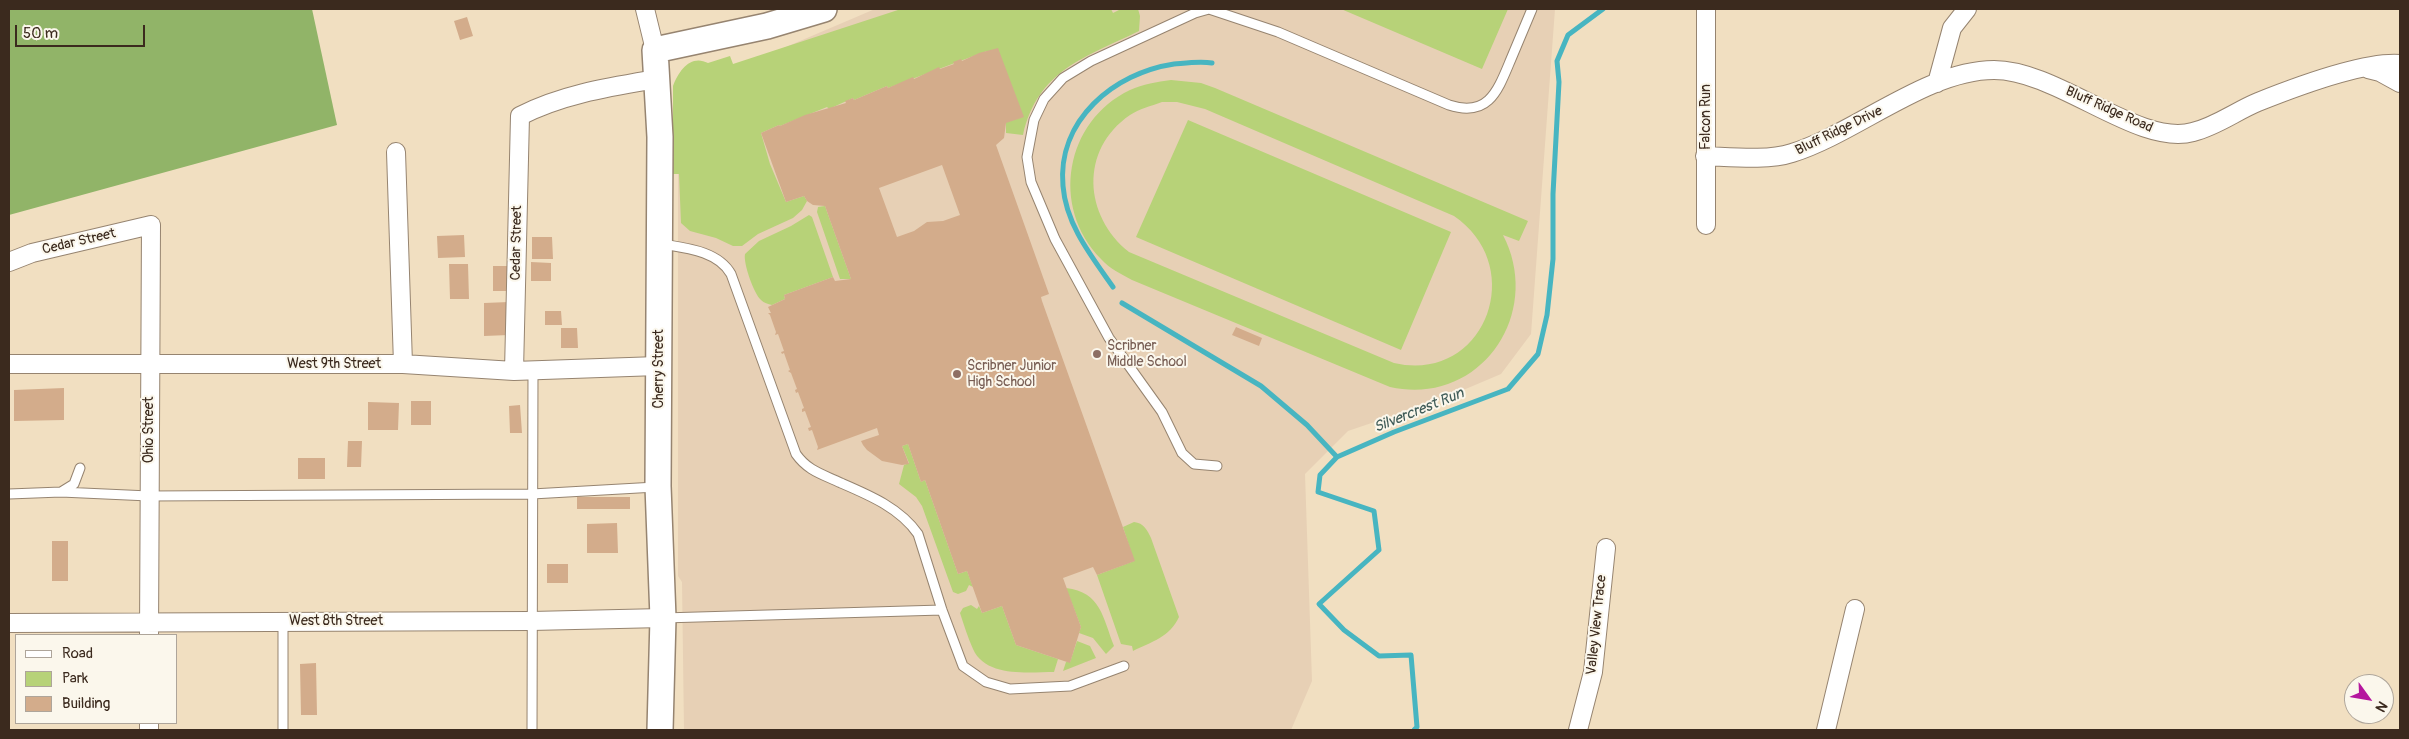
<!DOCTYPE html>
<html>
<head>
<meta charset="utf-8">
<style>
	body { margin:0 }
	#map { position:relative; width:2409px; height:739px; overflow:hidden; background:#f1dfc1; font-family:Pangolin,sans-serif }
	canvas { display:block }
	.frame { position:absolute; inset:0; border:10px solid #3b2a1e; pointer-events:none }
	.legend { position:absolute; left:15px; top:634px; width:162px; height:90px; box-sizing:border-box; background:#fbf7ec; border:1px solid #aea59a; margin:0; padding:6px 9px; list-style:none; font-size:15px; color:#3b2a1e }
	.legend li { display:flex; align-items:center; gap:10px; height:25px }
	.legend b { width:25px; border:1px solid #aea59a }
	.north { position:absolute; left:2344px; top:674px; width:50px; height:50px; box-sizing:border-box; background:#fbf7ec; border:1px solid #aea59a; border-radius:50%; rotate:122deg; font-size:14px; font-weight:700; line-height:20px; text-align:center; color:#3b2a1e }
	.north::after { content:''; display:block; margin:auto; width:18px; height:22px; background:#b5179e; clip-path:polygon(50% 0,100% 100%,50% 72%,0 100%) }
	.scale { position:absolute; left:15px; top:25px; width:130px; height:22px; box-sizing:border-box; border:2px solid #3b2a1e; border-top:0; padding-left:6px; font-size:15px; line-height:18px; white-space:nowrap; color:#3b2a1e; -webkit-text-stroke:4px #fbf7ec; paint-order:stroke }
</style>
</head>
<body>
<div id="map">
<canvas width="2409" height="739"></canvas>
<div class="frame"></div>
<ul class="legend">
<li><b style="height:6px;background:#fff"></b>Road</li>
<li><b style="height:14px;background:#b7d278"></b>Park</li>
<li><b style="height:14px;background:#d3ac8b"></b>Building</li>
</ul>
<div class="north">N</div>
<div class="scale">50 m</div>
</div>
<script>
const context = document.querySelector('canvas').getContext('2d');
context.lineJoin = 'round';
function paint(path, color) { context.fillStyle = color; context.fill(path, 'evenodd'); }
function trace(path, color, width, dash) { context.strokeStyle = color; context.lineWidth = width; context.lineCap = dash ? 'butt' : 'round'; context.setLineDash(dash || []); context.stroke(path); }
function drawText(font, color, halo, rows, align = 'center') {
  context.font = font + ' Pangolin,sans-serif'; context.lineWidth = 4; context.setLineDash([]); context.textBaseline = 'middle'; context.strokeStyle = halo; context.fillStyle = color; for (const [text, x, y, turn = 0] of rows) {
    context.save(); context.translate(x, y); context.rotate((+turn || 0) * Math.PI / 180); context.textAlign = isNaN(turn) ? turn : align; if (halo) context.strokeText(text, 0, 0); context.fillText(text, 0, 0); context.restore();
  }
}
paint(new Path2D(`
	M875 9H1555L1531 334 1501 374 1442 399 1348 431 1305 474 1312 681 1291 730H684L682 582 678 576V93Z`), '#e7d0b5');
paint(new Path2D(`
	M901 9H1111L1113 13 1121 9H1138L1140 16 1139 31C1084 58 1038 70 1023 135L1006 133V123L987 51 888 88 887 86 854 100 853 98 829 109 827 107 780 126 779 125 761 133 770 164 786 202 804 196 807 201 802 210 793 218 758 234 742 246H733L716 238 690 231 681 223 679 174H673V86C679 70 691 54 708 63L730 56 733 64Z
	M1341 9H1508L1482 69Z
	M1171 80 1201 83 1215 88 1528 221 1519 241 1503 235C1544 314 1480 407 1390 387L1132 280C1121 274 1110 269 1101 259 1050 207 1065 121 1130 90 1143 84 1157 82 1171 80ZM1162 102H1177L1205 109 1454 216C1529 267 1485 384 1394 363L1129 252C1084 216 1079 150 1130 115 1139 109 1151 106 1162 102Z
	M1188 120 1451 232 1401 350 1136 237Z
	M825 206 851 279H840L817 212 818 207Z
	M809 215 812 217 833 277 784 295 785 299 772 305C768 304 764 303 761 300 754 294 743 263 745 254L759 241 791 226Z
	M908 444 921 482 925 480 958 574 967 571 973 587 969 585 966 591 958 594 953 592 922 506 916 497 899 484 904 465 909 463 902 446Z
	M1134 522C1144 523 1147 530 1151 538L1179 617C1170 637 1151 642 1133 651L1132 646 1121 644 1097 575 1134 561 1123 527Z
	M1066 588C1101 592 1103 618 1114 646L1106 654 1093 638 1079 633 1081 627Z
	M971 605 977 609 979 606 982 613 1002 606 1016 645 1058 659 1054 672C1029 672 986 678 973 649 968 638 964 625 960 613L963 608Z
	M1077 641 1090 646 1096 658 1063 671 1066 662H1070Z`), '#b7d278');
paint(new Path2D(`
	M9 9H312L337 125 9 215Z`), '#91b468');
trace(new Path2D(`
	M1113 287C1092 257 1066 225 1063 186 1057 120 1114 73 1174 64 1186 63 1200 61 1212 63
	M1122 303 1261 386 1307 425 1337 457
	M1414 730 1417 727 1411 655 1379 656 1344 630 1319 604 1379 550 1374 511 1318 492 1320 475 1337 457 1394 432 1508 389 1538 354 1547 315 1553 259V194L1559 82 1557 61 1568 35 1603 9`), '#47b5c1', 5);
paint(new Path2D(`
	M467 17 473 36 460 40 454 21Z
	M998 48 1024 117 1006 123 1004 138 996 145 1049 294 1041 297 1042 301 1135 561 1097 575 1093 567 1063 578 1081 627 1070 663 1016 645 1002 606 982 613 967 571 958 574 925 480 921 482 908 444 902 446 909 464 902 465 882 461 867 450 863 445 861 441 879 435 877 428 817 450 818 447 812 430 809 431 808 428 811 427 805 411 802 412V409L804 408 798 392 796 393 795 390 797 389 791 373 788 371 790 370 784 353 782 354 781 352 784 351 778 334 775 335 776 332 770 315 768 313H771L768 307 785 299 784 295 833 277 835 281 851 279 825 206 813 205 807 201 804 196 786 202 761 133 779 125 780 126 805 115 846 103 845 101 853 98 854 100 887 86 888 88 913 77 914 79 939 67 940 69 954 64 953 62 961 59 962 61 979 53ZM942 165 960 215 943 221 927 222 914 231 897 237 879 188Z
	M464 235 465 257 438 258 437 236Z
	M532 237H552L553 259H532Z
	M531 262 551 263V281H531Z
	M449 264H468L469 299H450Z
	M493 266H509V291H493Z
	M509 302V335L484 336V303Z
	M545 311H561L562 325H545Z
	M1236 327 1262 338 1259 346 1232 335Z
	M561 328H577L578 348H561Z
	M64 388V420L14 421V390Z
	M411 401H431V425H411Z
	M368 402 399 403 398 430H368Z
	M520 405 522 433H510L509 406Z
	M348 441H362L361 467H347Z
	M298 458H325V479H298Z
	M577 497H630V509H577Z
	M617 523 618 553H587V524Z
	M52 541H68V581H52Z
	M547 564H568V583H547Z
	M316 663 317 715H301L300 664Z`), '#d3ac8b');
const lane = new Path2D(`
	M662 244C686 248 718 251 731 274L796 454C808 471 822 474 841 483 869 495 900 508 918 534L942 610 963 666 986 682 1010 689 1070 686 1124 666
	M1217 466 1194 464 1182 453 1162 412 1109 338 1055 239 1031 182 1027 157 1034 120 1044 99 1063 78 1091 61 1195 13 1209 9 1278 32 1449 105C1489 118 1498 90 1511 59 1518 42 1525 26 1532 9
	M61 492 74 484 80 468
	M9 494 61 492 149 496 532 494 656 487
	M663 618 942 610
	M283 621V730
	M532 730 533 371`);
const street = new Path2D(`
	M645 9 655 50
	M1706 9V225
	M2368 69 2380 72 2400 83
	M1937 83 1952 28 1967 9
	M396 152 403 364
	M1705 156C1731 157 1768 161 1792 153 1856 133 1927 70 1994 70 2058 70 2138 147 2193 132 2217 126 2236 111 2258 102 2293 88 2364 61 2400 64
	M9 262 32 253 151 225 149 635
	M9 364H403L514 371 658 366
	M514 371 520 116C563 94 610 87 657 79
	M9 623 531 621 663 618
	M149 723V730
	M1578 730 1593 672 1606 548
	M1826 730 1855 609`);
const secondary = new Path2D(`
	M660 730 663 618 658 486 660 137 655 50 767 26 824 9`);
trace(lane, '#968470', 11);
trace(street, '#968470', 20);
trace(secondary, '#968470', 28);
trace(lane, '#fff', 9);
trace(street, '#fff', 18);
trace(secondary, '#fff', 25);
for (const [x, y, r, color] of [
	[1097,354,5,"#8d6e63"],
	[957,374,5,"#8d6e63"]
]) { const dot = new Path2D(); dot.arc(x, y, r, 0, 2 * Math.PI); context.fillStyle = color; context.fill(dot); trace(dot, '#fbf7ec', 2); }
drawText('14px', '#3b2a1e', '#fbf7ec', [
	["Bluff Ridge Road",2109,110,24],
	["Falcon Run",1706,117,-90],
	["Bluff Ridge Drive",1839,131,-26],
	["Cedar Street",79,242,-13],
	["Cedar Street",517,243,-89],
	["West 9th Street",334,364],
	["Cherry Street",659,369,-90],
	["Ohio Street",149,430,-90],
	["West 8th Street",336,621],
	["Valley View Trace",1597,625,-84]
]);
drawText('14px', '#785e54', '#fbf7ec', [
	["Scribner",1107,346],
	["Middle School",1107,362],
	["Scribner Junior",967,366],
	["High School",967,382]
], 'left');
drawText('italic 15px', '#3f5b57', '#fbf7ec', [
	["Silvercrest Run",1419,411,-22]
]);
</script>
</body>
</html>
